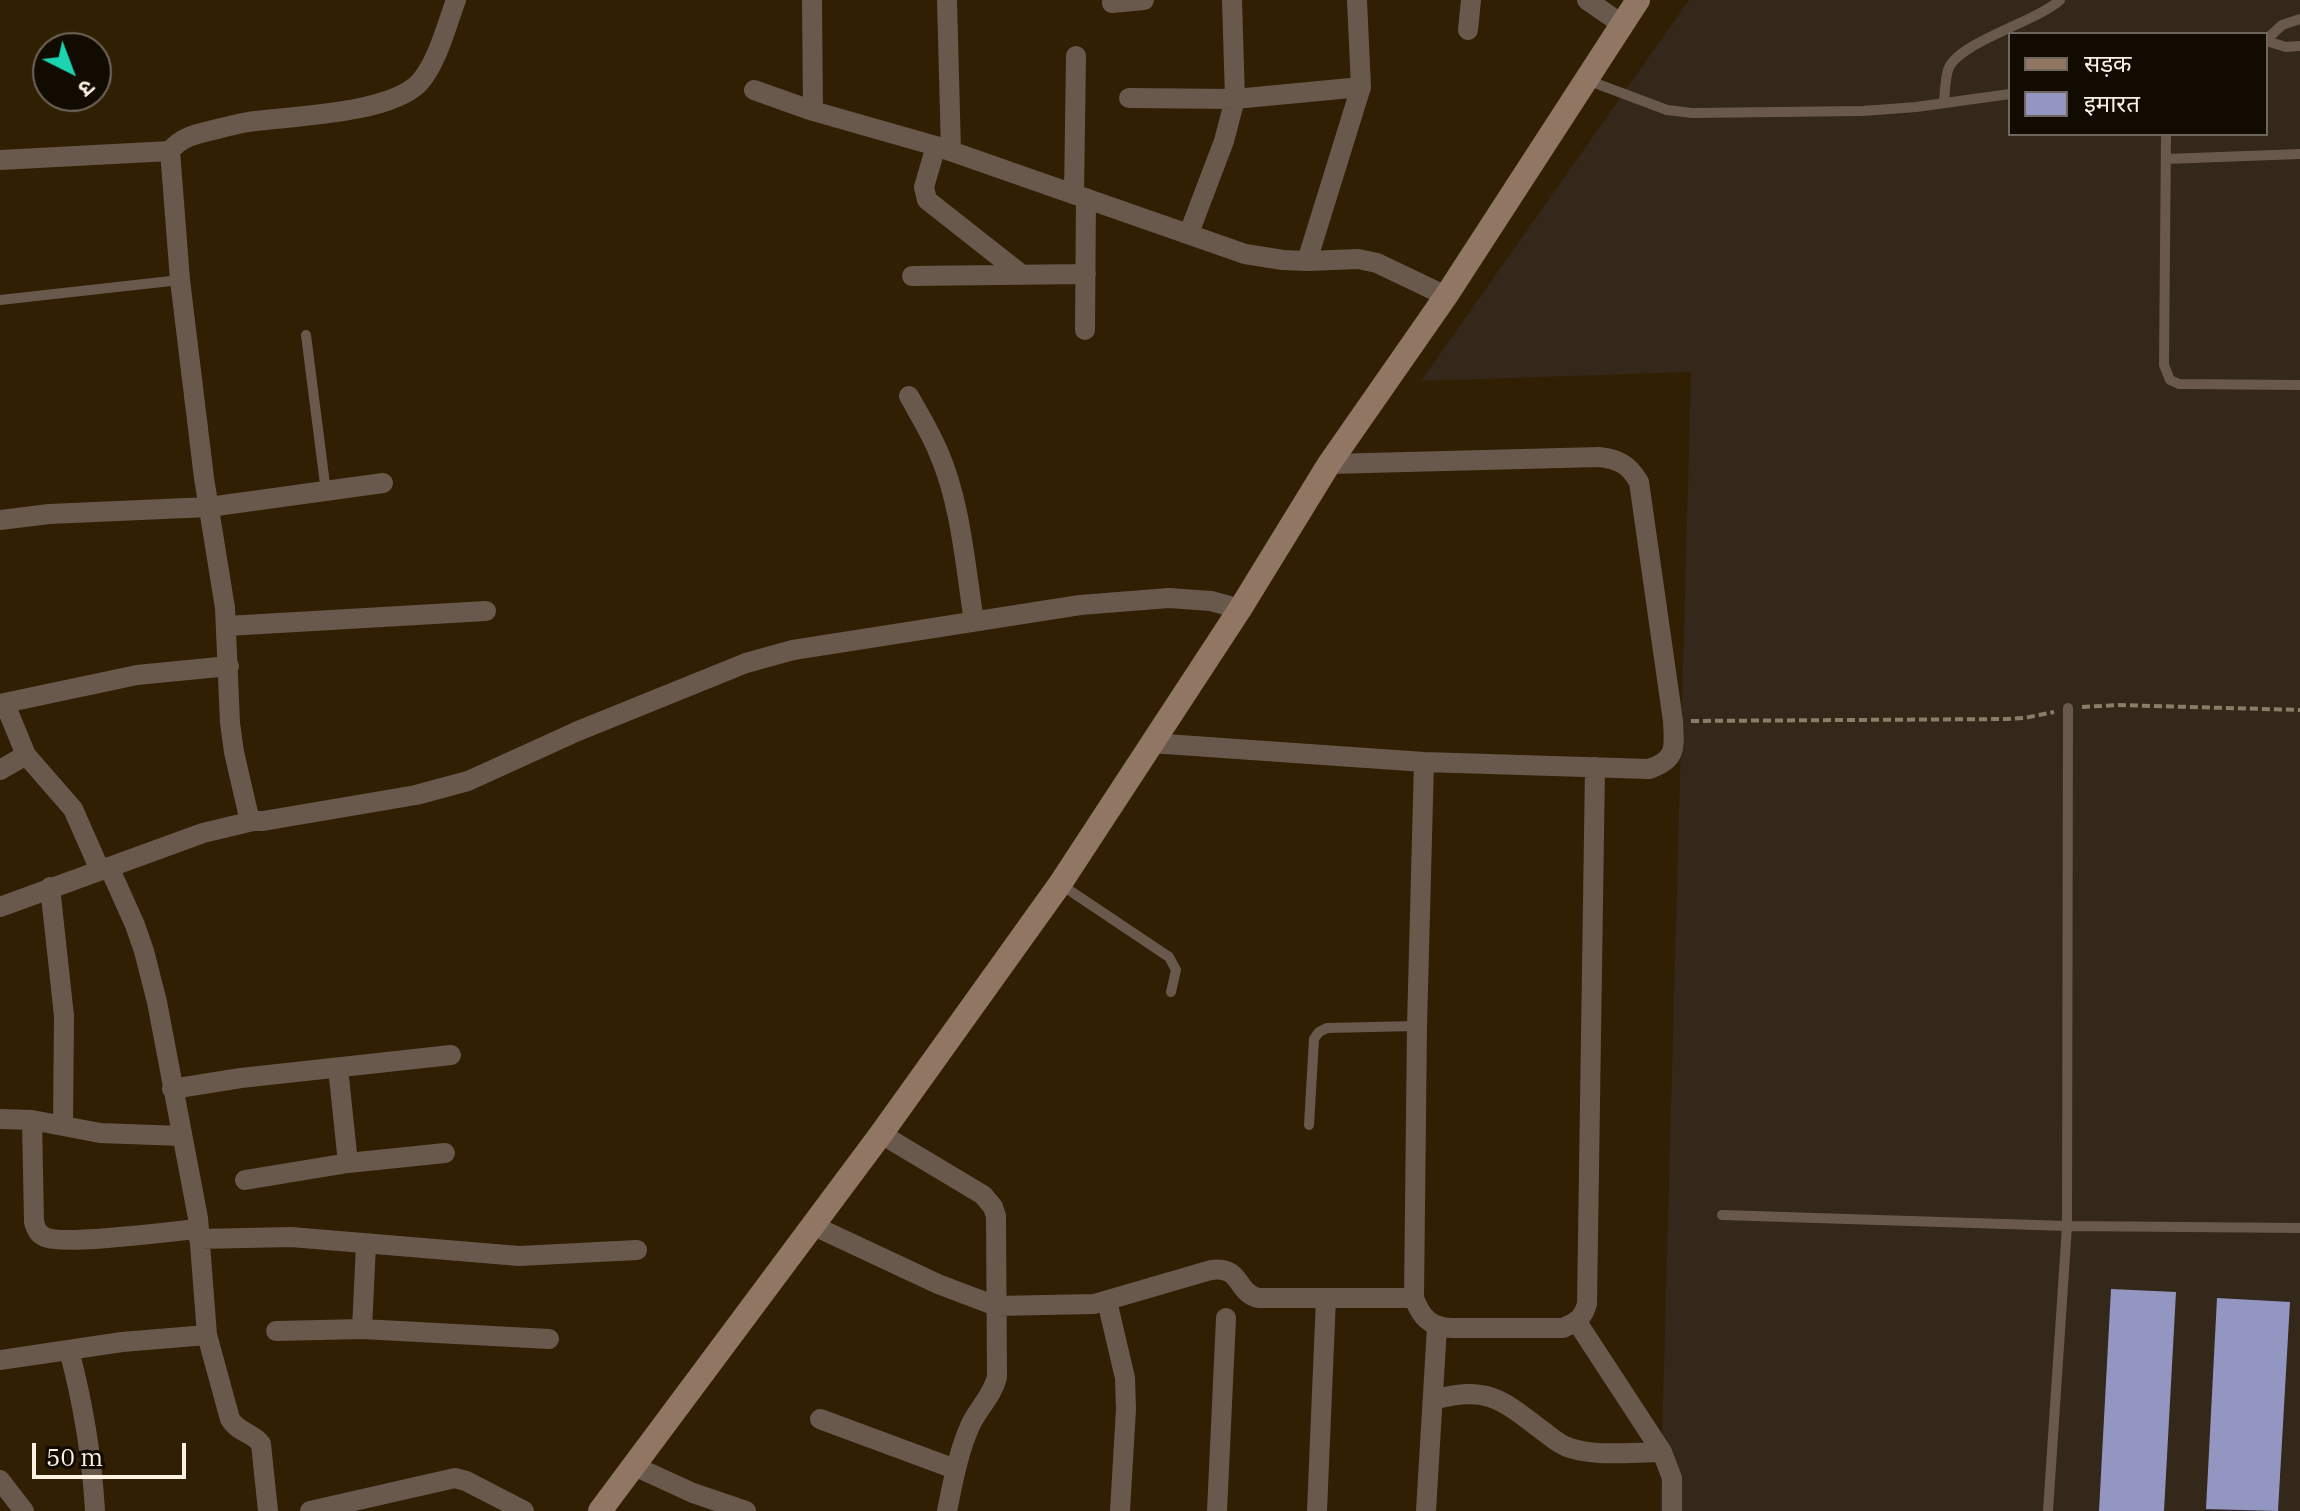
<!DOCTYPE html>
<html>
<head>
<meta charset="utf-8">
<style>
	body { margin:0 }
	#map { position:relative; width:2300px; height:1511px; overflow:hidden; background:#301f03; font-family:"IBM Plex Serif","Noto Sans Devanagari",serif }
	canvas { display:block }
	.legend { position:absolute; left:2008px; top:32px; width:260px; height:104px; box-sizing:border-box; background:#120b02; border:2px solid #70675c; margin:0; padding:10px 14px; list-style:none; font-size:24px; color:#fdf2e2 }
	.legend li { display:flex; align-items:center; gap:16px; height:40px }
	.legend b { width:40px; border:2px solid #70675c }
	.north { position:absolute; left:32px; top:32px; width:80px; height:80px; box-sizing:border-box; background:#120b02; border:2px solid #70675c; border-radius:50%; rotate:138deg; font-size:22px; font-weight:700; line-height:32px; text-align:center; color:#fdf2e2 }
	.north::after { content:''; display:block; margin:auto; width:28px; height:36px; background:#1bd5b1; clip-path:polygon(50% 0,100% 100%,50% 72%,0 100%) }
	.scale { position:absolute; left:32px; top:1443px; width:154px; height:36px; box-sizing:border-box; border:4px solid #fdf2e2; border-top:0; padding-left:10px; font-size:24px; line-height:28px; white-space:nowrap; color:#fdf2e2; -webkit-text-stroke:6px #120b02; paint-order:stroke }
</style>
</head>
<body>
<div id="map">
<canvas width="2300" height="1511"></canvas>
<ul class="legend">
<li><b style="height:10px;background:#917663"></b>सड़क</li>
<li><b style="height:22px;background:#9496c2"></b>इमारत</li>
</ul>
<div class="north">उ</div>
<div class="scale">50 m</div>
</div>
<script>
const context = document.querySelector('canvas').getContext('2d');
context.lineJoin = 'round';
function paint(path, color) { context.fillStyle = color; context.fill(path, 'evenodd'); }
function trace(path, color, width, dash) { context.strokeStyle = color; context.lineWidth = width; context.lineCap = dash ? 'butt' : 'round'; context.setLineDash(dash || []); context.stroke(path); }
paint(new Path2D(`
	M1689 0H2300V1511H1660L1691 372 1421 381ZM2010 34H2266V134H2010Z`), '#34281a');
paint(new Path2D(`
	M2111 1289 2176 1292 2164 1511H2099Z
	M2217 1298 2290 1302 2278 1511 2206 1509Z`), '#9496c2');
trace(new Path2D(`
	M2082 707 2118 705 2300 710
	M1691 721 2007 719 2024 718 2054 712`), '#8b7d66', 4, [8, 4]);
trace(new Path2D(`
	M2266 40 2282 25 2300 19
	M2266 41 2286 47 2300 46
	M1587 80 1667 110 1692 113 1863 111 1916 107 2010 94
	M1944 102C1945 92 1945 80 1948 70 1956 43 2036 22 2060 0
	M2166 134 2164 365 2170 380 2179 384 2300 385
	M2166 159 2300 154
	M0 300 180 280
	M306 335 326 492
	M1060 884 1169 957 1176 970 1171 992
	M1309 1125 1314 1039 1319 1032 1327 1028 1417 1026
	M1722 1215 2067 1226 2300 1228
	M2048 1511 2067 1226 2068 708`), '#69584c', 10);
trace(new Path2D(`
	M456 0C447 24 437 64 419 83 389 114 291 116 248 122 236 124 225 127 213 130 196 134 181 137 170 151L180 280 204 478 225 608 230 723 234 752 248 813 253 821H263L416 795 468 781 578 731 746 663 793 650 1080 605 1169 598 1211 601 1240 609
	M812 0 813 111
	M947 0 951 151
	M1587 0 1623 25
	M1112 3 1144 0
	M1468 30 1471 0
	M754 90 813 111 936 146 1245 254 1283 260 1307 261 1358 259 1377 263 1446 296
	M1129 98 1235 99 1361 87
	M936 146 924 187 927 200 1021 274
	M0 160 170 151
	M1074 194 1076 56
	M1189 233 1224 141 1235 99 1232 0
	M1307 261 1361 87 1357 0
	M912 276 1086 274
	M1085 330 1086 198
	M909 396C919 414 930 432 938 451 961 503 965 565 974 621
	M0 520 49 514 209 507 383 483
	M227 626 486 611
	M0 704 137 675 229 666
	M5 704 26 755 73 809 100 870
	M1151 743 1424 762 1649 769C1678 759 1674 747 1673 721L1639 482C1629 465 1619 459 1599 457L1329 464
	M1424 762 1417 1026 1414 1298C1421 1317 1430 1327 1451 1328H1563C1577 1322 1583 1318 1587 1304L1595 767
	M0 770 26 755
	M109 867 135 925 144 951 157 1002 198 1218 207 1335 230 1419C238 1433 253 1432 261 1444L268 1511
	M50 887 64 1016 63 1125
	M0 907 203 833 253 821
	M338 1068 348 1163
	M172 1089 241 1078 451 1055
	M0 1119 32 1120 100 1133 182 1136
	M32 1120 34 1222C36 1229 38 1234 45 1237 62 1246 173 1231 198 1229
	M881 1134 983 1195 993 1207 996 1216 997 1377C992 1397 978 1408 970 1426 958 1453 953 1482 947 1511
	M245 1180 348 1163 445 1153
	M812 1225 938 1284 996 1306 1094 1304 1211 1270C1243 1266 1235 1293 1259 1298H1414
	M199 1239 291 1237 519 1256 637 1250
	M1107 1301 1125 1378 1126 1409 1120 1511
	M1577 1322 1662 1452 1672 1478V1511
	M362 1329 366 1244
	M276 1331 362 1329 549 1339
	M69 1350C83 1403 92 1456 95 1511
	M0 1360 122 1342 207 1335
	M1433 1400C1484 1386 1499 1397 1539 1428 1549 1435 1559 1445 1570 1448 1598 1457 1633 1452 1662 1452
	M820 1419 955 1469
	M634 1466 693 1493 746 1511
	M0 1480 24 1511
	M310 1511 455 1478 466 1481 524 1511
	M1217 1511 1226 1318
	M1317 1511 1326 1298
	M1426 1511 1437 1327`), '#69584c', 20);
trace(new Path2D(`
	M600 1511 881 1134 1060 884 1240 609 1329 464 1446 296 1638 0`), '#917663', 24);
</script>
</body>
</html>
